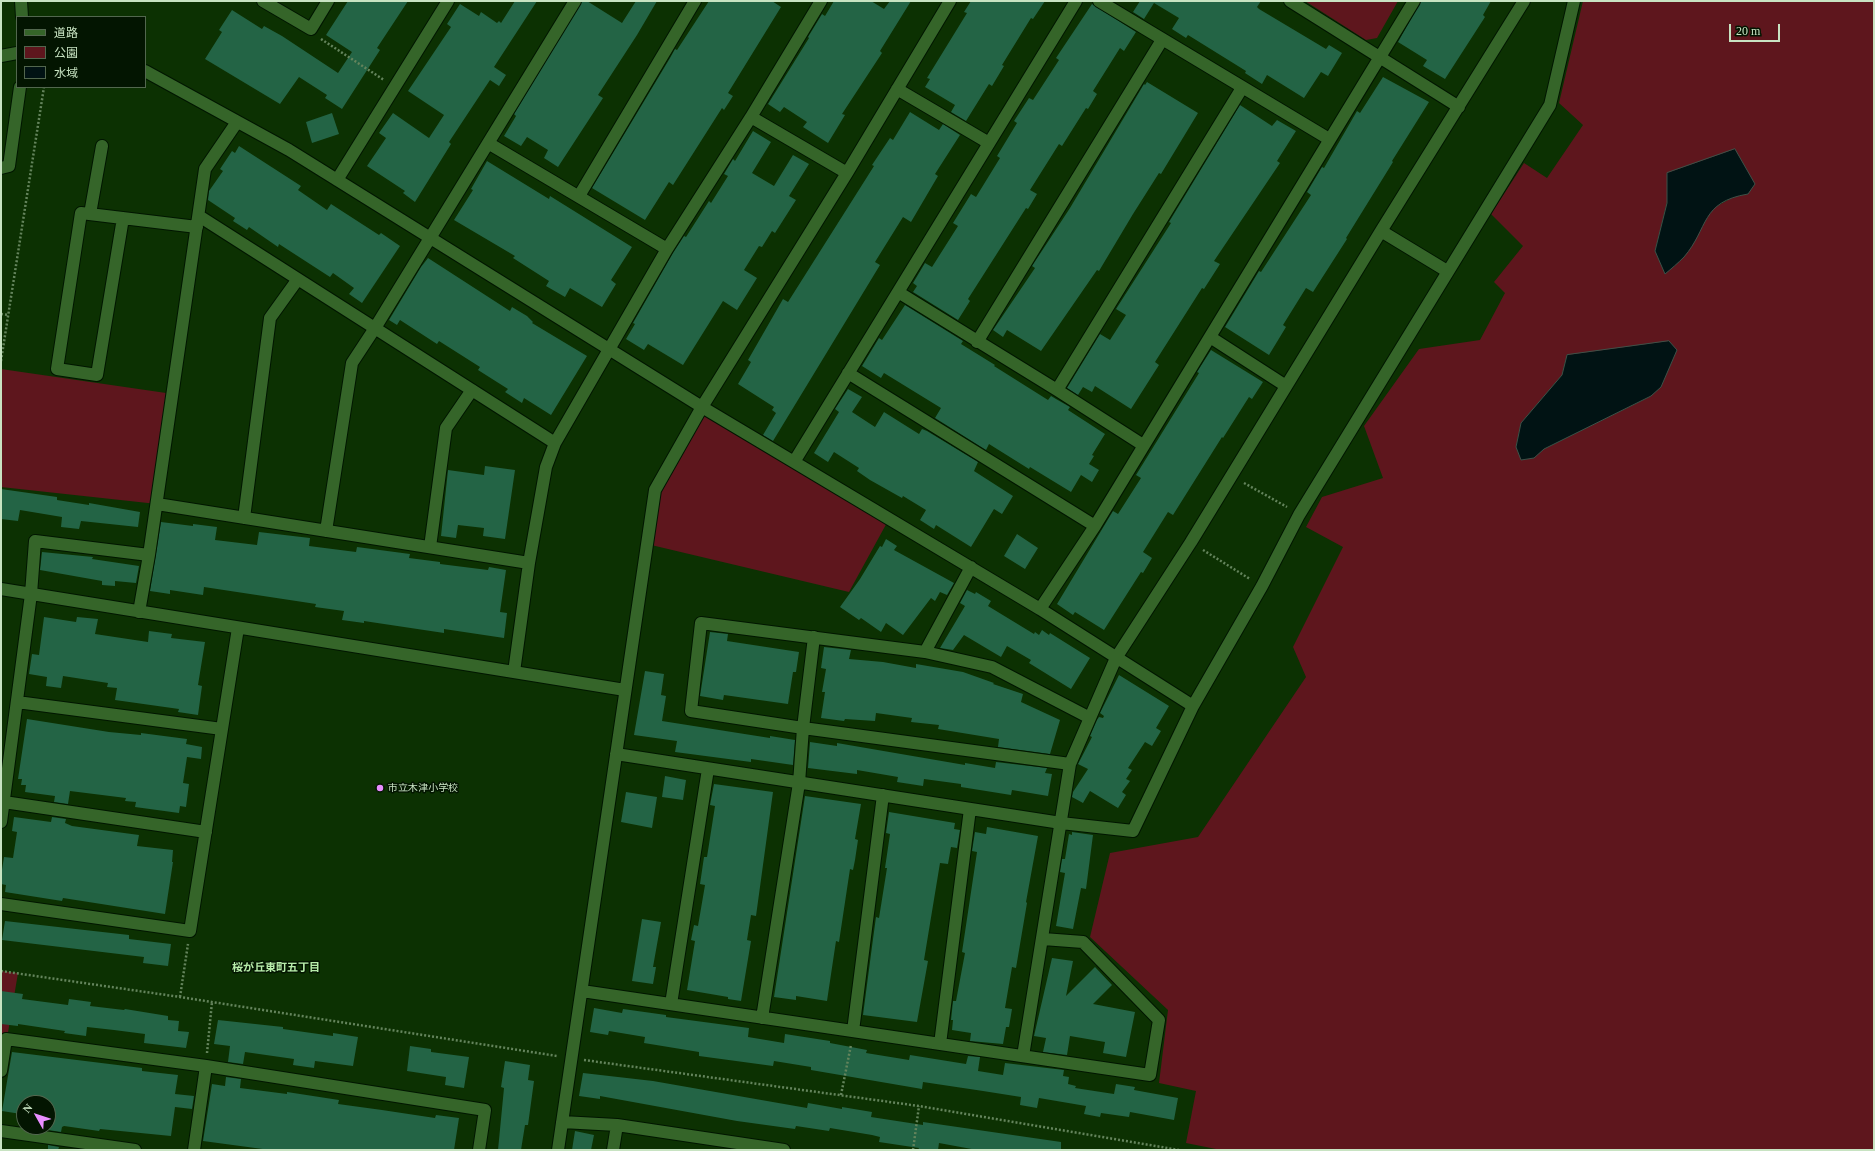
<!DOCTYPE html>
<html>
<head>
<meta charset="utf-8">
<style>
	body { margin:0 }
	#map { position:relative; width:1875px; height:1151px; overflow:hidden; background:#0c3102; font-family:"Times New Roman","Noto Sans JP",serif }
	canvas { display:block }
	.frame { position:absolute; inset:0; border:2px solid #c8e3c2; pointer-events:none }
	.legend { position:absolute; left:16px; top:16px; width:130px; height:72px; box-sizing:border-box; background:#031501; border:1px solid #52674e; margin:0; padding:5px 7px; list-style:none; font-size:12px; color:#c8e3c2 }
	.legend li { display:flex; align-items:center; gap:8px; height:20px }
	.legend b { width:20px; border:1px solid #52674e }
	.north { position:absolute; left:16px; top:1095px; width:40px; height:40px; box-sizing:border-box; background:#031501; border:1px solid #52674e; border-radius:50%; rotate:309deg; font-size:11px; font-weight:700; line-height:16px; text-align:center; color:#c8e3c2 }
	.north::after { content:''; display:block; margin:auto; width:14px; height:18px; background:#e88eff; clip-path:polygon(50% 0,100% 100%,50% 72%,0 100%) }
	.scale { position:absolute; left:1729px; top:24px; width:51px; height:18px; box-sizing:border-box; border:2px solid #c8e3c2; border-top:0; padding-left:5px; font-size:12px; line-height:14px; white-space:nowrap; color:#c8e3c2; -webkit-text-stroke:3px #031501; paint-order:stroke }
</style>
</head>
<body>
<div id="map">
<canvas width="1875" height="1151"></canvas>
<div class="frame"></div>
<ul class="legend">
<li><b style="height:5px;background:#356529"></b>道路</li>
<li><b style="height:11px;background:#5e161d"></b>公園</li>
<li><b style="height:11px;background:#011314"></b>水域</li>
</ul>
<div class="north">N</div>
<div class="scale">20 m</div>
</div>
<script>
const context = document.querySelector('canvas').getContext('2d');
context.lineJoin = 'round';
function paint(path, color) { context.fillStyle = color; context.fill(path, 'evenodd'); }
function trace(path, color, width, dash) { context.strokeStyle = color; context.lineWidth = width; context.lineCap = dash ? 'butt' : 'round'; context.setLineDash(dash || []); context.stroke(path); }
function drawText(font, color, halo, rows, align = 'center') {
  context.font = font + ' "Times New Roman","Noto Sans JP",serif'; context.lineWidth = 3; context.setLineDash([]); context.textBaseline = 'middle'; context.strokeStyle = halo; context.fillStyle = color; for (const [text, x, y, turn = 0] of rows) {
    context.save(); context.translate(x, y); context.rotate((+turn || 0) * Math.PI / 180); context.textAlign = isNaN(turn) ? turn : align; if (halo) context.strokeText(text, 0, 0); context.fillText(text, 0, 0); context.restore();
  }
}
paint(new Path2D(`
	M1305 1H1398L1377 38 1366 40Z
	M1583 1H1874V1150H1221L1186 1143 1196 1091 1159 1083 1168 1010 1090 937 1110 853 1198 837 1306 677 1293 647 1343 547 1306 527 1322 497 1383 478 1364 426 1419 349 1480 340 1505 293 1494 282 1523 246 1491 214 1524 163 1547 178 1583 125 1559 103ZM1748 194 1735 196 1712 209 1684 257 1655 251 1667 202ZM1567 355 1651 396 1544 449 1516 447 1521 423 1562 375Z
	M1 369 173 394 157 504 1 487Z
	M702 407 889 519 849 592 647 544 655 490Z
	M1 971 18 973 1 1074Z`), '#5e161d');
const water = new Path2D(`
	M1735 149 1755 184 1748 194C1700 202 1709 228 1684 257 1678 263 1671 269 1665 274L1655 251 1667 203V173Z
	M1669 341 1677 350 1661 387 1651 396 1544 449 1534 458 1521 460 1516 447 1521 423 1562 375 1567 355Z`);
paint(water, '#011314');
trace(water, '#3d5148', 1);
paint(new Path2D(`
	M348 1H408L377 48 380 50 342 109 325 98 327 95 299 77 280 104 205 59 222 32 219 30 232 10 262 29 264 26 282 36 338 73 352 52 326 35Z
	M515 1H537L494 67 506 75 499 86 490 80 449 142 451 144 415 202 403 193 405 191 367 166 386 138 379 133 393 113 429 138 444 115 408 91 451 27 447 24 460 4 479 16 481 12 497 23 499 21 501 23Z
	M582 1H587L622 23 636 1H657L637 35 598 95 603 98 558 167 544 158 548 150 527 137 521 146 504 136 516 116 514 114Z
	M709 1H772L781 7 728 93 733 96 724 110 722 108 673 185 669 182 645 220 592 188 670 58 675 49 677 50Z
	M834 1H871L884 9 890 1H911L880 51 882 53 842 114 845 115 828 143 803 127 807 122 784 107 780 112 768 104 809 38 808 37 822 14 825 16Z
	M971 1H1045L1033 19 1031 18 1002 65 1004 66 992 86 989 84 966 121 951 112 955 105 925 87 930 79 927 78 967 13 964 12Z
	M1140 1H1261L1257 7 1259 9 1326 49 1329 45 1342 53 1328 76 1321 72 1304 98 1267 75 1262 84 1245 73 1246 71 1188 35 1186 38 1172 29 1179 18 1154 3 1144 19 1133 12Z
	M1421 1H1491L1483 15 1485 17 1445 79 1423 66 1427 60 1398 42Z
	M1092 4 1136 32 1124 51 1120 48 1093 91 1097 94 1088 109 1086 108 1062 146 1059 144 1030 190 1037 194 1028 209 1026 208 968 299 970 301 958 320 913 292 917 286 913 283 925 263 932 267 958 226 953 223 971 194 976 197 1000 158 997 156 1017 123 1014 121 1029 98 1033 100 1059 60 1056 58Z
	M1383 77 1429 102 1392 161 1393 162 1346 238 1347 239 1313 292 1306 288 1283 325 1286 327 1269 355 1225 327 1259 271 1261 272 1311 195 1307 192 1322 167 1324 168 1357 111 1360 113Z
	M1147 82 1198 113 1161 174 1159 173 1133 214 1099 271 1097 270 1041 351 1007 330 1003 337 993 330 1035 268 1032 266 1070 208 1144 84 1145 85Z
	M1240 105 1272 126 1277 120 1296 131 1277 161 1280 163 1214 261 1220 264 1204 289 1202 288 1155 362 1159 365 1131 409 1095 386 1092 392 1083 387 1078 395 1067 388 1100 334 1110 340 1126 315 1116 309 1171 223 1169 222Z
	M910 112 939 130 943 124 960 135 935 174 938 176 911 222 903 217 875 262 880 265 773 441 763 435 776 413 772 410 774 407 738 384 751 362 748 360 783 299 788 302 874 166 872 165 890 138 893 140Z
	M332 113 339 134 312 143 306 122Z
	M753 131 771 142 752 173 774 186 793 155 809 164 789 196 796 200 775 233 772 231 762 247 759 246 744 270 757 278 737 310 723 301 683 365 648 344 644 350 626 339 635 324 633 323 673 253 684 236 686 237 709 201 711 203 728 176 724 174 733 159 735 161Z
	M239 146 301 186 298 190 327 210 331 204 379 235 381 233 400 246 362 303 349 294 354 288 333 273 330 277 279 244 278 247 249 227 247 230 233 221 235 218 208 200 209 191 223 171 220 169 232 151 235 153Z
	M487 161 549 199 550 196 632 247 611 280 616 284 602 307 570 288 565 297 546 286 549 281 513 258 515 256 454 220 473 190 471 189Z
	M428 258 510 311 512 307 527 316 533 322 532 323 587 356 551 415 524 398 522 403 505 392 508 389 478 370 480 367 439 341 437 344 400 320 397 325 389 320 421 267Z
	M905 305 963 341 961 344 995 365 994 366 1048 400 1051 396 1056 399 1070 407 1068 410 1105 434 1092 455 1094 456 1089 464 1099 470 1092 482 1081 475 1071 492 1030 467 1029 469 989 444 986 450 935 418 941 408 884 373 881 378 862 366 879 338 882 340Z
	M1211 350 1263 382 1252 399 1249 397 1223 438 1222 437 1173 515 1168 512 1143 552 1152 558 1143 573 1141 572 1104 630 1075 612 1073 615 1057 604 1113 511 1118 514 1141 478 1136 475 1199 373 1197 372Z
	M848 389 862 397 852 412 875 427 884 412 919 434 922 429 927 431 978 462 974 471 1013 496 1002 514 994 509 971 547 936 525 934 529 920 520 926 510 903 496 902 498 870 480 857 471 859 468 834 452 828 462 814 453 839 412 835 409Z
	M485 466 515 470 505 539 483 536 484 528 458 525 456 538 441 536 448 470 484 475Z
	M1 489 57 497V500L89 505V503L140 512 138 527 81 521 79 529 61 527 62 517 20 510 18 521 1 519Z
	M161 522 193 526V524L217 527 215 540 257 545 259 532 310 538 309 546 356 552 357 547 410 554 409 558 440 562V564L488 570 489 567 506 570 500 612 507 613 504 638 444 629V633L364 621V623L342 620 344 611 315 607 316 604 204 587 203 595 170 590V594L150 591Z
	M1017 534 1038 548 1025 569 1004 556Z
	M886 539 897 546 894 550 954 583 947 595 940 592 935 601 931 598 903 635 886 623 881 632 861 618 859 620 840 607 860 579 880 546 882 547Z
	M42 552 93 557 92 559 139 566 136 583 115 581V586L102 585V581L40 570Z
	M967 590 975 594 976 592 991 601 988 606 1034 634 1035 632 1039 635 1042 630 1049 635 1050 633 1090 658 1071 689 1029 663 1031 660 1007 646 1001 657 964 635 953 650 940 648 965 606 960 603Z
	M44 617 76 622 77 617 98 619 95 634 148 642 149 631 172 634 171 638 205 642 198 685 202 686 198 715 178 712 179 709 115 700 117 688 107 687 108 683 63 676 61 688 46 686 47 677 29 674 32 654 39 655Z
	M710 632 728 634 727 641 799 652 796 672H793L788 704 724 695 723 700 700 696Z
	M824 647 851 650 849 659 883 662 916 668V664L963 672 994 683 993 684 1023 694 1021 702 1060 720 1050 754 998 747 999 739 938 729 939 725 911 722 912 718 876 713 875 721 845 719 844 721 821 718 825 692H822L826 669 821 668Z
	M645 671 664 674 661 695 666 696 662 721 770 738V736L795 740 793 765 751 759V762L675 752 677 741 634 735Z
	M1119 675 1169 706 1156 728 1161 731 1152 746 1145 742 1128 768 1132 770 1126 779 1130 781 1122 792 1126 795 1118 808 1090 791 1083 803 1072 797 1073 792 1088 769 1078 764 1092 737 1090 736 1097 720 1099 717 1103 718 1104 716 1100 713Z
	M27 719 109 732 141 735V733L187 739 186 744 202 747 201 759 187 757 183 783 189 784 186 807 180 806 179 813 135 807 136 802 125 801 126 798 70 791 68 804 54 802 55 796 25 792 26 785H21L22 779H18Z
	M810 742 837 746V743L965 765V763L995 768 996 762 1047 768 1045 773 1052 774 1048 796 1012 790 1011 795 961 787V784L924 779 923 786 897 782 898 777 857 770V774L808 768Z
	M665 776 686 780 683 800 662 797Z
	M714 784 773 792 756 916 751 915 747 940 751 941 741 1001 728 999V997L687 990 695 941 691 940 694 925 698 926 705 885 700 884 704 857H707L715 806 710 805Z
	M626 792 657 797 652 828 621 822Z
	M805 796 861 804 855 839 858 840 855 860 853 870 850 869 839 942 836 941 827 1001 796 996V1000L774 997Z
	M889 812 955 823 954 829 960 830 957 848 951 847 948 864 940 863 924 960 928 961 917 1022 863 1015 873 939 876 917 879 918 887 868H885L890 834 886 833Z
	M14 817 51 822 52 817 66 819 65 823 72 826 139 835 137 846 173 850 172 862H173L165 914 63 898 62 901 5 892 6 885 1 884V876L4 857 13 858 17 832 12 831Z
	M987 827 1038 836 1026 902 1027 903 1016 968 1012 967 1005 1008 1012 1009 1009 1027H1006L1003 1044 970 1041 971 1033 952 1030 953 1020H951L953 1001H956L965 953 962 952 977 852 972 851 975 832 986 834Z
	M1072 832 1093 835 1086 889 1081 888 1073 929 1056 926 1065 873 1060 872 1062 859H1065L1069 834 1072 835Z
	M642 919 661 922 653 967H656L653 984 632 981Z
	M5 921 129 935V939L171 944 168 966 143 963 144 957 2 940Z
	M1052 958 1073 961 1066 996 1095 967 1112 985 1093 1004 1135 1012 1126 1057 1103 1053 1105 1042 1070 1036 1067 1055 1043 1052 1046 1038 1034 1036Z
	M1 991 23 994 22 999 68 1005 69 999 91 1002 90 1006 124 1010 125 1009 168 1016V1020L179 1021 178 1031 189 1032 186 1048 144 1043 145 1034 114 1030 87 1027 86 1036 64 1033 65 1031 18 1024V1026L1 1024Z
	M594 1008 622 1013 623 1009 666 1015V1017L749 1028 748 1037 784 1043 785 1034 830 1041V1043L867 1050 866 1053 909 1060 910 1055 966 1064 968 1056 980 1057 978 1071 1003 1075 1005 1063 1064 1070 1063 1076 1069 1077 1068 1084 1076 1086 1075 1088 1114 1094 1116 1084 1135 1087 1134 1090 1178 1098 1174 1120 1130 1112 1129 1117 1101 1113 1100 1117 1084 1114 1086 1106 1039 1098 1037 1108 1020 1105 1021 1097 983 1091 923 1082 922 1089 811 1070V1067L774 1061 773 1066 699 1056V1052L644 1043 645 1037 609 1031 608 1035 590 1032Z
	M218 1020 283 1027V1029L333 1036V1033L358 1037 353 1066 315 1061 314 1068 293 1065 294 1059 245 1052 243 1064 228 1062 230 1046 214 1044Z
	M410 1046 431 1049V1052L469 1057 464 1088 445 1085 446 1077 407 1071Z
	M12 1052 142 1068V1071L178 1075 175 1094 194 1096 192 1109 175 1107 171 1136 100 1129 99 1131 64 1126 62 1127 61 1132 48 1130V1103H22L21 1114 2 1111Z
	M505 1061 530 1065 528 1080 534 1081 528 1125H525L521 1150H498L504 1088 501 1087Z
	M583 1073 653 1081 807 1108 808 1103 842 1109V1107L872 1112 871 1117 923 1125V1122L1061 1142V1150H977L939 1143 938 1150H918L919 1148 879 1142 880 1137 872 1135 830 1128 829 1131 796 1126 795 1129 737 1121 600 1096V1099L579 1096Z
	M226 1077 241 1079 240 1088 287 1094V1092L339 1100 338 1104 382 1110 435 1118 436 1115 459 1118 454 1150H270L203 1141 212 1084 225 1086Z
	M575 1131 594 1135 591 1150H572Z
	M48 1145 59 1147 58 1150H48Z`), '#236445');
const minor = new Path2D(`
	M21 1 22 17
	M263 1 311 29 328 1
	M1099 1 1329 139
	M1290 1 1459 107
	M1 56 17 53
	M145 71 289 150 702 407 1040 609 1095 526 1414 1
	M897 89 989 143
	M751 117 847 173
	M488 143 667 249
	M1 168 9 166 20 87
	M337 180 448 1
	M579 196 695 1
	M90 214 102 146
	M199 216 555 443
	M123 218 97 375 57 369 81 213 197 227
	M1381 231 1447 271
	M898 292 1057 390 1143 445
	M1210 337 1286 386
	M977 342 1162 40
	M848 373 1095 526
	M1057 390 1242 88
	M794 462 1076 1
	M157 504 529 563
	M244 518 270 318 298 279
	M326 531 352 363 375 328 575 1
	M430 547 446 428 472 390
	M1 589 625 690
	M1040 609 1193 706
	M139 612 149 555 205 169 237 122
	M925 652 971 567
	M514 672 529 563 546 467 555 443 667 249 751 117 821 1
	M17 702 222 729
	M616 754 1061 823 1133 831 1193 706 1262 586 1299 515 1550 105 1574 1
	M1070 764 803 728 691 711 701 623 925 652 992 667 1090 718
	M4 802 206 832
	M1 822 31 594 35 541 149 555
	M1 904 190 931 238 628
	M582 991 1150 1075 1159 1020 1083 942 1043 939
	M671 1004 708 769
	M762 1018 799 783 803 728 814 637
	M853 1031 883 795
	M940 1044 970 809
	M1023 1056 1070 764 1116 658 1191 542 1381 231 1524 1
	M206 1066 485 1110 479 1150
	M1 1071 6 1039 206 1066 194 1150
	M562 1122 617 1125 613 1150
	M617 1125 784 1150
	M1 1131 135 1150
	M558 1150 655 490 702 407 847 173 950 1`);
trace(minor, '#011600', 14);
trace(new Path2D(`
	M321 39 384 80
	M1 314 8 315
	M1 361 44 87
	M1244 483 1287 507
	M1203 550 1250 579
	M1 971 180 997 557 1056
	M180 997 188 944
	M207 1053 212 1002
	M584 1060 919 1106 1179 1150
	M841 1095 851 1045
	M913 1150 919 1106`), '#64845c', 2.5, [2, 2]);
trace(minor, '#356529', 12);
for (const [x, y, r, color] of [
	[380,788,4,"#e88eff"]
]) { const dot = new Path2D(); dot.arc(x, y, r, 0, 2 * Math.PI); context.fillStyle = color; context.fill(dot); trace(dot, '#031501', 1.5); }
drawText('10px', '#c8e3c2', '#031501', [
	["市立木津小学校",388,788]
], 'left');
drawText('bold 11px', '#b8edab', '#031501', [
	["桜が丘東町五丁目",276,968]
]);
</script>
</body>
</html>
